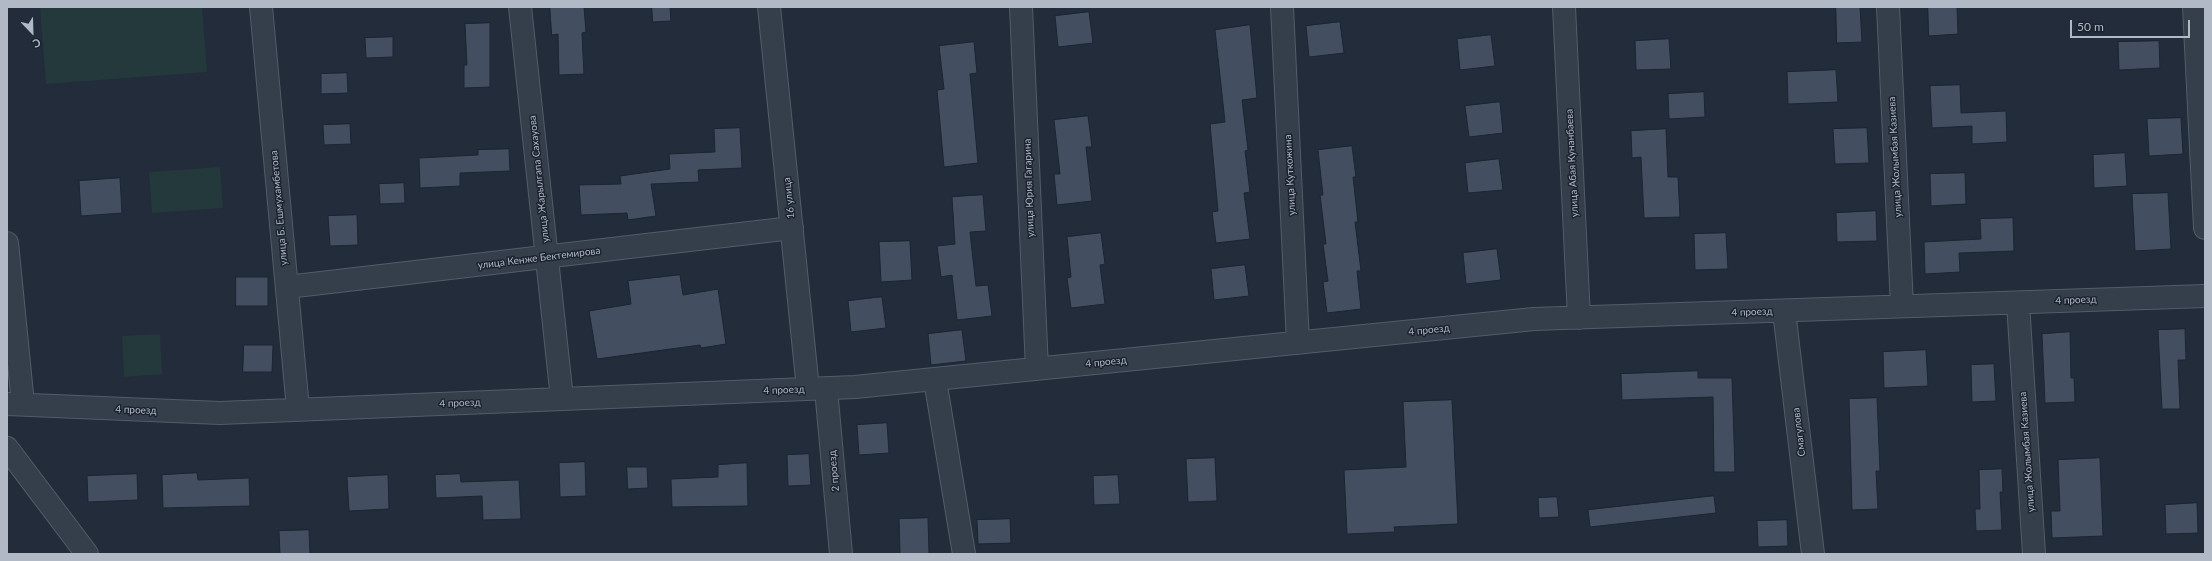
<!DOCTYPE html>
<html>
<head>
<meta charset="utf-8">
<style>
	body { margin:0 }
	#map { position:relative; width:2212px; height:561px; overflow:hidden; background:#222c3b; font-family:Lato,sans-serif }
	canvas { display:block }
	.frame { position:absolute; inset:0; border:8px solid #b1b9c7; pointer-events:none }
	.north { position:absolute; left:12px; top:12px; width:40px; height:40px; -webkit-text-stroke:3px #1b2330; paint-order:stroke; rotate:157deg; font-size:11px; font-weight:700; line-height:16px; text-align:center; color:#b1b9c7 }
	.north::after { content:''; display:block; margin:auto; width:14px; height:18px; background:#b1b9c7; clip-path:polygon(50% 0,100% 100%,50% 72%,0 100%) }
	.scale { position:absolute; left:2070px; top:20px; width:120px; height:18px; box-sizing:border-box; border:2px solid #b1b9c7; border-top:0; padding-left:5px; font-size:12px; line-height:14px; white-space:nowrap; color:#b1b9c7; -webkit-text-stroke:3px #1b2330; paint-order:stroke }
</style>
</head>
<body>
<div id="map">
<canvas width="2212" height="561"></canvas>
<div class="frame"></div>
<div class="north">С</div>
<div class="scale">50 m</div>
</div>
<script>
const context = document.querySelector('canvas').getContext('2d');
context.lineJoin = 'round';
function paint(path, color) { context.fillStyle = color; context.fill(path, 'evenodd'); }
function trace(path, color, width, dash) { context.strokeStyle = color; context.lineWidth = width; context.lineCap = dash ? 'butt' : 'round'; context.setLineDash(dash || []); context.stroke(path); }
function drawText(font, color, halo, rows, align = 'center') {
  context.font = font + ' Lato,sans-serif'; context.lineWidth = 3; context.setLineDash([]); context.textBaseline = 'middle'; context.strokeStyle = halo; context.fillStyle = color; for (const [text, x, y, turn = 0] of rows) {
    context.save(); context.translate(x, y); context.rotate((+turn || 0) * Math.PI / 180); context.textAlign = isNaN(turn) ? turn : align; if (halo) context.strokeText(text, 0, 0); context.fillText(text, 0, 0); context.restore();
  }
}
paint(new Path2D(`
	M40 7H202L207 72 46 84Z
	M220 167 223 208 152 213 149 172Z
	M160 334 162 374 124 377 122 336Z`), '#24393c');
const building = new Path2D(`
	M550 7H584L586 32 582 33 584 74 559 75 558 34 552 35Z
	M652 7H670L671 21 653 22Z
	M1836 7H1860L1862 42 1837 43Z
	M1928 7H1957L1958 34 1929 36Z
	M1089 12 1093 43 1058 47 1055 16Z
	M1340 22 1344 53 1309 57 1306 26Z
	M490 23V87L464 88V65H467L465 24Z
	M1250 25 1257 98 1242 100 1248 150 1245 151 1250 192 1244 193 1250 239 1216 243 1212 212 1218 211 1210 124 1225 122 1215 30Z
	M1491 35 1495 66 1460 70 1457 39Z
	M393 37V57L366 58 365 38Z
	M1669 39 1671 69 1636 70 1635 41Z
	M2159 41 2160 68 2119 70 2118 42Z
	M974 42 977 73 970 74 978 163 944 167 937 90 944 89 939 46Z
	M1836 70 1838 102 1788 104 1787 72Z
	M347 73 348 93 321 94V74Z
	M1960 85 1961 113 2006 111 2007 142 1972 144V126L1932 128 1930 86Z
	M1704 92 1705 117 1669 119 1668 94Z
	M1500 102 1503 133 1469 137 1465 106Z
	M1088 116 1092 147H1086L1092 201 1057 205 1054 174H1060L1054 120Z
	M2181 118 2183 154 2149 156 2147 119Z
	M350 124 351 144 324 145 323 125Z
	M740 128 742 168 698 170 699 182 651 184 656 216 628 220 627 213 581 215 579 185 621 184 620 176 670 169 669 154 715 152 714 129Z
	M1867 128 1869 163 1835 164 1833 129Z
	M1666 129 1668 177H1678L1680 217 1644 218 1641 157 1632 158 1631 131Z
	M1352 146 1356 177H1353L1358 222H1355L1361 271H1357L1361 309 1327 313 1323 282 1328 281 1323 244H1326L1320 195H1323L1318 150Z
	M509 149 510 171 460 173V186L420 188 419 158 478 155V150Z
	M2125 153 2127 186 2094 188 2093 155Z
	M1499 159 1503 190 1468 193 1465 163Z
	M1965 173 1966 204 1931 206 1930 174Z
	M120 178 122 213 81 216 79 181Z
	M404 183 405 203 380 204 379 184Z
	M2168 193 2171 249 2135 251 2132 194Z
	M983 195 986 231 970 232 976 286 988 285 992 316 957 320 952 275 941 277 937 246 955 244 952 197Z
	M1876 211 1877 241 1837 242 1836 213Z
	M357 215 358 245 330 246 328 216Z
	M2013 218 2014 251 1959 253 1960 272 1925 274 1924 242 1981 239 1980 219Z
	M1101 233 1105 264 1100 265 1105 304 1071 308 1067 278 1071 277 1067 237Z
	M1726 233 1728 269 1695 270 1694 234Z
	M910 241 912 280 881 282 879 242Z
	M1497 249 1501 280 1466 284 1463 253Z
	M1245 265 1249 296 1214 300 1211 269Z
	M680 275 683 295 718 289 726 344 701 348 700 345 597 359 589 311 631 304 628 281Z
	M236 277H268V306H236Z
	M882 297 886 328 851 332 848 301Z
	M2185 329 2186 360H2178L2180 409H2162L2158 330Z
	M962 330 966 361 931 365 928 334Z
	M2070 332 2071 378H2074L2075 402 2045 403 2042 334Z
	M244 345H273L272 372H243Z
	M1926 350 1928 386 1884 388 1883 352Z
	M1994 364 1996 401 1972 402 1971 365Z
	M1698 371V378H1732L1735 472H1714L1713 397 1622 400 1621 374Z
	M1877 398 1880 471H1876L1878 509 1852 510 1849 399Z
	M1452 400 1458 524 1394 527 1395 532 1347 534 1344 470 1406 467 1403 402Z
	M887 423 889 453 859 455 857 425Z
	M809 454 811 485 788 486 787 455Z
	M1215 458 1217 501 1188 502 1186 459Z
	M2100 458 2103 536 2052 538 2051 511H2060L2058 460Z
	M585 462 586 496 560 497 559 463Z
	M747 463 748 506 672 507 671 479 718 477V465Z
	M627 467H647L648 488 628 489Z
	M2002 469 2003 492H2000L2002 530 1976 531 1975 509H1980L1979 470Z
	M197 473 198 480 249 478 250 506 163 508 162 475Z
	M137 474 138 500 88 502 87 476Z
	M460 474 461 482 519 480 521 519 483 520 482 496 436 498 435 475Z
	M388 475 389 509 349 511 347 477Z
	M1118 475 1120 504 1094 505 1093 476Z
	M1714 496 1716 513 1590 527 1588 510Z
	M1557 497 1559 517 1539 518 1538 498Z
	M2197 503 2198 533 2166 534 2165 505Z
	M928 518 929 554H900L899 519Z
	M1010 519 1011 543 978 544 977 520Z
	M1787 520 1788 546 1758 547 1757 521Z
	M309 530 310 554H280L279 531Z`);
paint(building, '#434f60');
trace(building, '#1d2532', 1);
const minor = new Path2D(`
	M261 7 298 409
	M520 7 562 399
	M769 7 808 389
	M1021 7 1037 369
	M1282 7 1298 343
	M1564 7 1579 318
	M1888 7 1902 306
	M2194 7 2205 228
	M7 243 23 404
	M287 287 792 228
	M2018 303 2034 554
	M1784 311 1813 554
	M935 380 964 554
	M826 389 841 554
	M7 404 220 413 855 387 1534 319 2205 296
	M7 448 87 554`);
trace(minor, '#545c69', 24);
trace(minor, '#353e4b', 22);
drawText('10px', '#b1b9c7', '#1b2330', [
	["улица Жолымбая Казиева",1895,157,-93],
	["улица Абая Кунанбаева",1572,163,-93],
	["улица Куткожина",1290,175,-93],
	["улица Жарылгапа Сахауова",539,179,-96],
	["улица Юрия Гагарина",1029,188,-92],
	["16 улица",789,198,-96],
	["улица Б. Ешмухамбетова",279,208,-95],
	["улица Кенже Бектемирова",539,258,-7],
	["4 проезд",2076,300,-2],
	["4 проезд",1752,312,-2],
	["4 проезд",1429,330,-6],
	["4 проезд",1106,362,-6],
	["4 проезд",784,390,-2],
	["4 проезд",460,403,-2],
	["4 проезд",136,410,2],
	["Смагулова",1799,432,-97],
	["улица Жолымбая Казиева",2027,452,-94],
	["2 проезд",834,471,-95]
]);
</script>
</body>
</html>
